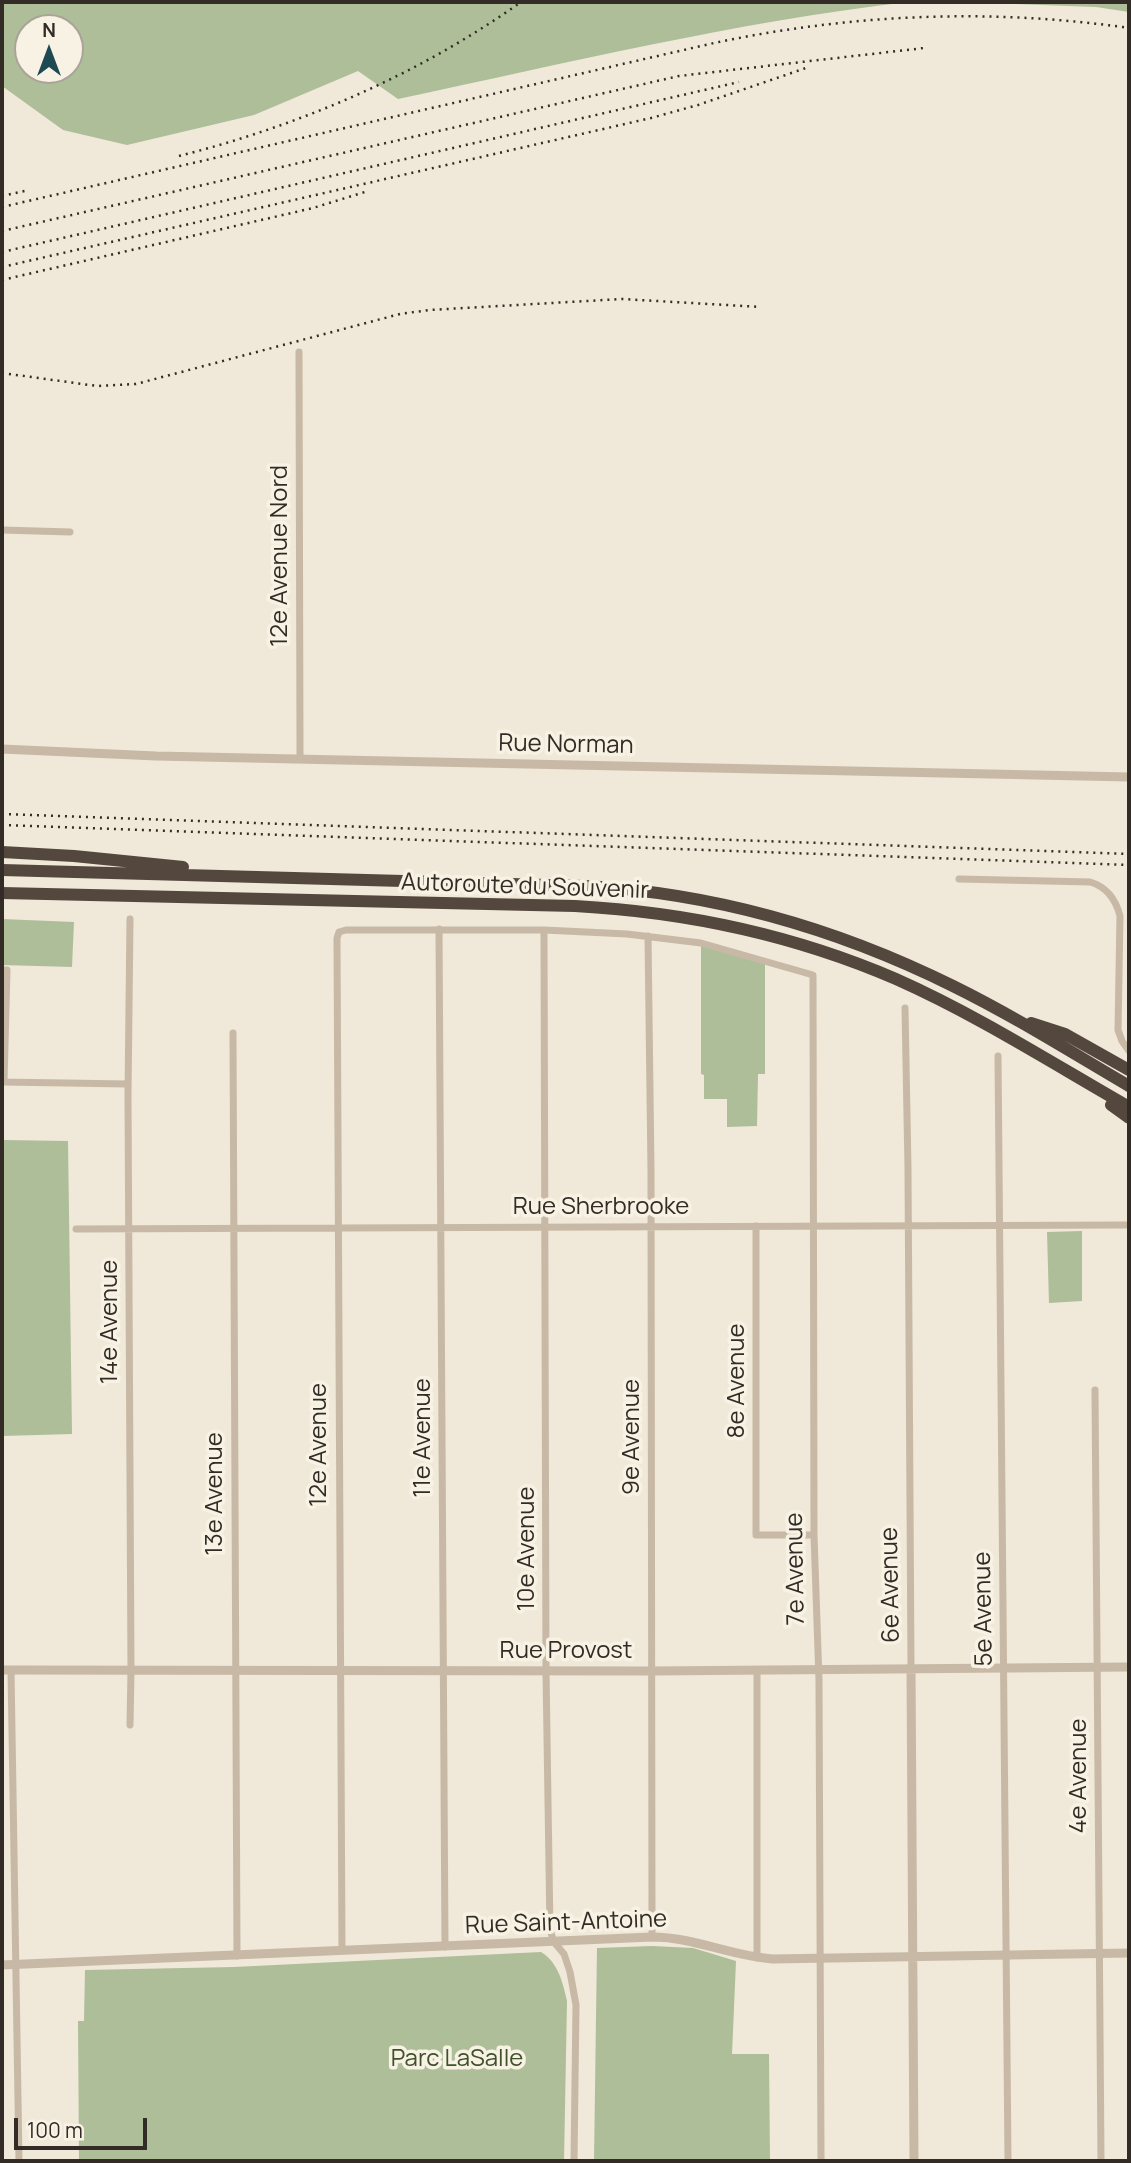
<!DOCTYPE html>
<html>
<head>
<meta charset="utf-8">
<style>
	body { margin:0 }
	#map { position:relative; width:1131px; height:2163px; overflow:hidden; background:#f0e8d8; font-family:Manrope,sans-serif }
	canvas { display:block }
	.frame { position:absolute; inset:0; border:4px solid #332c26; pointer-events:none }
	.north { position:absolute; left:14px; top:14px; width:70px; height:70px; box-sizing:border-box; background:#f8f2e4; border:2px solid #a9a398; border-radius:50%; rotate:0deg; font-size:19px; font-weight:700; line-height:28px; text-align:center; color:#332c26 }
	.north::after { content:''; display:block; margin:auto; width:24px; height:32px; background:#1d4953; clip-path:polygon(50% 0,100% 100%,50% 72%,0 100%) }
	.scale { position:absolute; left:14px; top:2118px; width:133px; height:32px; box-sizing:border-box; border:4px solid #332c26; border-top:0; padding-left:9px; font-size:21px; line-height:24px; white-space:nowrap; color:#332c26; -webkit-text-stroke:5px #f8f2e4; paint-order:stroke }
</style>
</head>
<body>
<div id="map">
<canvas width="1131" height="2163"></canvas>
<div class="frame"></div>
<div class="north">N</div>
<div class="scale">100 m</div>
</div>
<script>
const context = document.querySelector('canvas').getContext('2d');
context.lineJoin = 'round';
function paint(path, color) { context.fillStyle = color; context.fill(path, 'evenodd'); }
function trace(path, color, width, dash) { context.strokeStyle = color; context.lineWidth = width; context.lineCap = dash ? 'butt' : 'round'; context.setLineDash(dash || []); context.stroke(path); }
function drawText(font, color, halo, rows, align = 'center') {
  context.font = font + ' Manrope,sans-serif'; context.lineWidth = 7; context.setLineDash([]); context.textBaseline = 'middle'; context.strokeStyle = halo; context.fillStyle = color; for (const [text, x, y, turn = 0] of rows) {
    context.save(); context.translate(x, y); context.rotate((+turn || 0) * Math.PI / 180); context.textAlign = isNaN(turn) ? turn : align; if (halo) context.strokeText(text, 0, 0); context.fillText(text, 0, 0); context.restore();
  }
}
paint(new Path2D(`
	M2 2H908C736 22 567 63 398 99L358 71 254 115 127 145 63 130 2 86ZM28 28H70V70H28Z
	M962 2H1129V12L1096 7Z
	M2 919 74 922 72 967 2 965Z
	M701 943 765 960V1074H758L757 1126 727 1127V1099H704V1075L701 1074Z
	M2 1140 68 1141 72 1434 2 1436Z
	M1082 1231V1301L1049 1303 1047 1232Z
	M652 1946 693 1948 736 1961 732 2054H769L770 2161H594L597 1948Z
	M541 1952C558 1962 563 1983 567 2001L564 2161H79L78 2021H84L85 1970 234 1967Z`), '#adbe99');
trace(new Path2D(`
	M299 352 300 759
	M2 530 70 532
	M959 879 1090 882C1107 887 1116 900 1120 916L1118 1030 1122 1041 1129 1051
	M439 929 445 1947
	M544 930 546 1671 550 1930 554 1942 564 1954 570 1972 576 2005 574 2161
	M648 936 651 1171 652 1937
	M2 970H7L4 1082
	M905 1008 908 1169 911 1669
	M233 1033 237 1956
	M998 1056 1008 2161
	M2 1082 128 1084
	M756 1226V1535H814
	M76 1229 1126 1225
	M1095 1390 1101 2161
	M11 1670 19 2161
	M757 1671V1958
	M130 1725 131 1670 128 1095 130 919
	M342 1951 337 938 339 932 346 930H544L627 934 701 943 813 975 814 1535 819 1680 821 2161`), '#c7b9a5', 7);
trace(new Path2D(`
	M2 749 156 756 1129 777
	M911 1669 914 2161
	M2 1670 652 1671 1129 1667
	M2 1965 652 1937C694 1937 731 1956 773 1959L1129 1953`), '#c7b9a5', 9);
trace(new Path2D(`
	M2 852 74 856 183 867
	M2 870 585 886C713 893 838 929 953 986 1014 1016 1071 1052 1129 1086
	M2 893 575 906C686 912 794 935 896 979 977 1015 1052 1063 1129 1107
	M1031 1023 1065 1034 1129 1070
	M1111 1105 1129 1118`), '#54473d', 12);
trace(new Path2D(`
	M179 156C301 125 418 75 521 2
	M2 196 29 190
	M2 207 714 43C851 14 990 8 1129 28
	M2 231 679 76 924 48
	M2 252 739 82
	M2 267 651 118 698 105 806 68
	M2 280 313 208 368 191
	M2 373 97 386 136 384 400 314 429 310 622 299 761 307
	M2 814 1129 854
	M2 825 1129 865`), '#332c26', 2.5, [2, 5]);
drawText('24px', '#332c26', '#f8f2e4', [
	["12e Avenue Nord",280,556,-90],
	["Rue Norman",566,745,1],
	["Autoroute du Souvenir",525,887,2],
	["Rue Sherbrooke",601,1207],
	["14e Avenue",110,1322,-90],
	["8e Avenue",737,1381,-90],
	["9e Avenue",632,1437,-90],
	["11e Avenue",423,1438,-90],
	["12e Avenue",319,1445,-90],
	["13e Avenue",215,1494,-90],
	["10e Avenue",527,1549,-90],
	["7e Avenue",796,1569,-91],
	["6e Avenue",891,1585,-91],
	["5e Avenue",984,1609,-91],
	["Rue Provost",566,1651],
	["4e Avenue",1079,1776,-90],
	["Rue Saint-Antoine",566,1923,-2]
]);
drawText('24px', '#3e512b', '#f8f2e4', [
	["Parc LaSalle",457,2059]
]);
</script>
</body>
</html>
